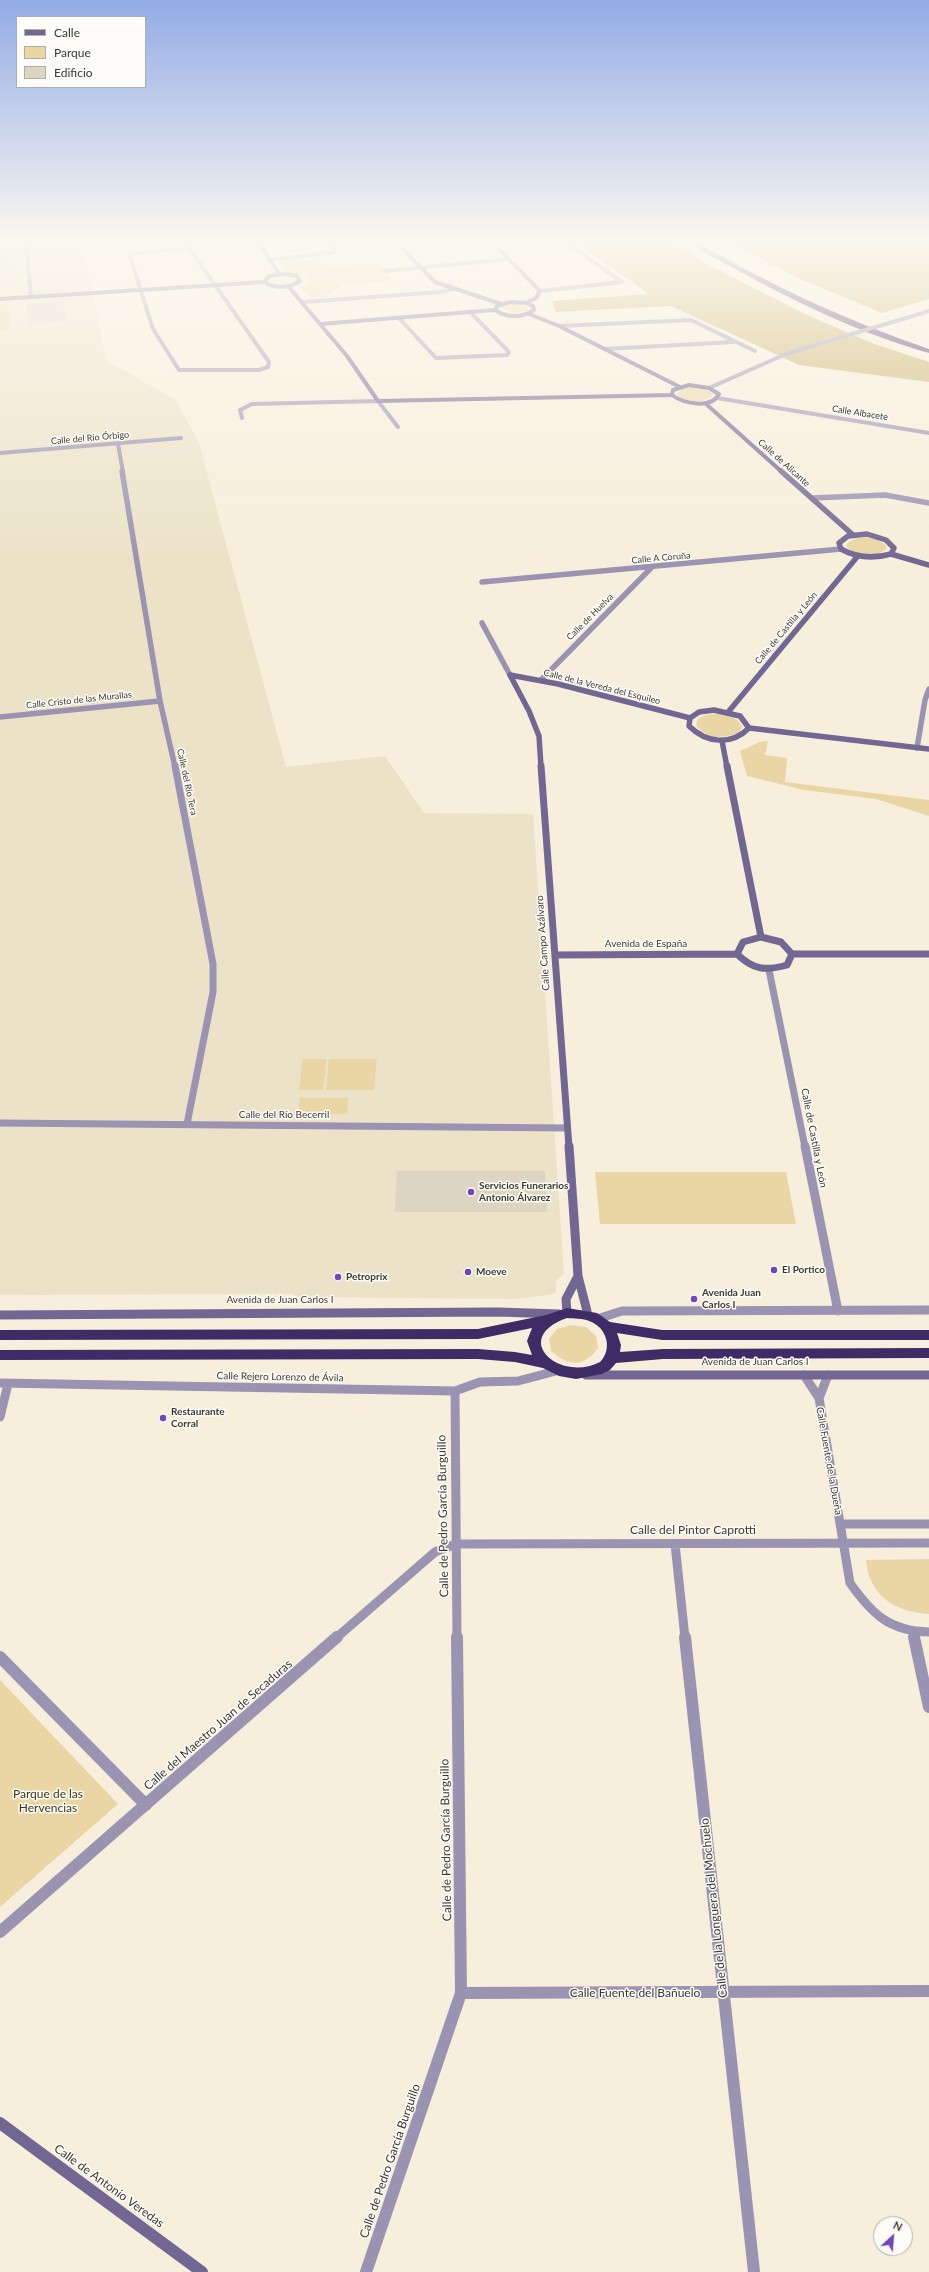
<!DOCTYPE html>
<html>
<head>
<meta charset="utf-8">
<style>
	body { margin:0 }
	#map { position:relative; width:929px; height:2272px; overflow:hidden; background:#f7efdb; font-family:Lato,sans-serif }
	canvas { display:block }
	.legend { position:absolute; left:16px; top:16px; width:130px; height:72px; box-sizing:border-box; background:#fefcf8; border:1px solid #b0aea8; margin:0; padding:5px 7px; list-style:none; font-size:12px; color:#3c3931 }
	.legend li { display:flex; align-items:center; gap:8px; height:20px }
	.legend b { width:20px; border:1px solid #b0aea8 }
	.north { position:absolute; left:873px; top:2216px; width:40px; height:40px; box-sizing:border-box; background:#fefcf8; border:1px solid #b0aea8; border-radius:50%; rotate:26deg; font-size:11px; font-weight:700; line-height:16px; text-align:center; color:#3c3931 }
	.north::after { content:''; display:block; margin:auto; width:14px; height:18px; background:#7044bc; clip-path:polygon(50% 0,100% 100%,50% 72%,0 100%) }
</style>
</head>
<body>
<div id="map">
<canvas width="929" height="2272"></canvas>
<ul class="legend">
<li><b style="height:5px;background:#726792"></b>Calle</li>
<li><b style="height:11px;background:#ead6a5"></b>Parque</li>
<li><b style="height:11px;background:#ddd5c2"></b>Edificio</li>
</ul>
<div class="north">N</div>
</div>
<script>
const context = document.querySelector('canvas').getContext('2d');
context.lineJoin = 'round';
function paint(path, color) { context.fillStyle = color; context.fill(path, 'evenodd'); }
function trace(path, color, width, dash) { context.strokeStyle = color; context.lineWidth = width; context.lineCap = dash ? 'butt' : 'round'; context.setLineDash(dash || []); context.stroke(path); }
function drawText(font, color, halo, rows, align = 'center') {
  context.font = font + ' Lato,sans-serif'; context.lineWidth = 3; context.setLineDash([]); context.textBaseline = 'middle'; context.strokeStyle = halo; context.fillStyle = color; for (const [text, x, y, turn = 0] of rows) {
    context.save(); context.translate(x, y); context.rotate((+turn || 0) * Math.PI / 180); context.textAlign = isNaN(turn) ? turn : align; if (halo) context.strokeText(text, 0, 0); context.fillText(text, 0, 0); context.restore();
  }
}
paint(new Path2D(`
	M0 243H82L107 361 175 399 199 443 286 767 385 756 424 813 533 814 564 1274 556 1280V1292L554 1294 518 1299 297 1297 292 1294 0 1295Z`), '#ece2c8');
paint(new Path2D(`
	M295 260 333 266 377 263 386 268 390 274V281L341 285 340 288 327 294 329 296 312 298 301 288 309 282 306 277 285 272 278 261Z
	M8 303 11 329 0 330V304Z
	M517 304 527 307V310L515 313 502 310 506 305Z
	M691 387 708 390 713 394 712 396C704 403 685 403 677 394L682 389Z
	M856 538C866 537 879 537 886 546V549C879 558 848 557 846 544Z
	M717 713C728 715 736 716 742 726L740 732C726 739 705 740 696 725L698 719 706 715Z
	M768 741 765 755 787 758 785 782 929 800V816L876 799 804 790 747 776 740 751 760 742Z
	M303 1059H327L323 1090H299Z
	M329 1059H377L374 1090H326Z
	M300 1098H348L347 1114H298Z
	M595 1172H786L796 1224H600Z
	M571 1325 586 1327 596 1336 598 1348C584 1368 568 1366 551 1351L549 1339 557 1329Z
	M929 1559V1614C895 1612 869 1596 866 1560Z
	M0 1680 118 1804 0 1907Z`), '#ead6a5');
paint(new Path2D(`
	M576 243H675L712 267 805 314 872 343 929 362V382L799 365 671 306 556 312 552 301 649 294Z
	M731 243H929V299L882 313 798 278Z`), '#ccae64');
paint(new Path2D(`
	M0 243H11L15 286 0 287Z
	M63 301 66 321 28 324 26 303Z
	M397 1171H545L547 1212H395Z`), '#ddd5c2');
trace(new Path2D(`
	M26 243 31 297
	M185 243 189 248
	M189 248 269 362 268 367 259 370H179L153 329 130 256 136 253Z
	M270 260 336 252 329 243
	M385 271 510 259
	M540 291 622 282 567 243
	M303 302 440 292 453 289
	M399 318 436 358 507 355 509 352 470 312
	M903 319 929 311
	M559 326 691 320 755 351
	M604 349 733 342
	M709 388 786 354 845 336
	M717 398 929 433
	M242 418 240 410 252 404 378 401 398 427
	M118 444 123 472
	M0 453 181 438`), '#9a93b1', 4);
trace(new Path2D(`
	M122 471 160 701 175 767
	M812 498 885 495 929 503
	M482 582 841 549
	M482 623 510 675
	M541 680 652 567
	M0 717 160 701
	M917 748 925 700 929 689`), '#9a93b1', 5.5);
trace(new Path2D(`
	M175 766 213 964V992L187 1124
	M769 970 805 1147
	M0 1123 567 1128`), '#9a93b1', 7);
trace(new Path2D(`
	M805 1146 838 1311
	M597 1319 622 1311 929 1310
	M804 1375 819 1398 850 1583C872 1614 889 1631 929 1632
	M0 1383 455 1391 480 1382 518 1381 556 1371
	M455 1391 457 1638
	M819 1398 828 1375
	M0 1417 8 1384
	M840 1524H929
	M675 1544 685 1638
	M913 1632 914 1638
	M336 1638 435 1552 456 1544 929 1543`), '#9a93b1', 9);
trace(new Path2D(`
	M685 1637 754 2272
	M914 1637 929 1707
	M0 1657 146 1805
	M0 1932 337 1637
	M461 1993 929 1991
	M366 2272 461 1993 457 1637`), '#9a93b1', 12);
trace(new Path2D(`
	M259 243 279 274
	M397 243 435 282 501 304
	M493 243 540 291 536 298 526 303
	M284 274 297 276 300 281C289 288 275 289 264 282L269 276Z
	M288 286 347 356 378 401 672 395
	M0 299 264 282
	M510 302 526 303 533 306 534 310C522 318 507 318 495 310L497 306Z
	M529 314 559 326 680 387
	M320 324 495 310
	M689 385 709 388 719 394C711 410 683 403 672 395L673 390Z
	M705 403 782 472`), '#726792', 4);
trace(new Path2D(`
	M781 471 853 535
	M867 534 886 540 894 548 891 554C873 559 857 558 841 549L839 543 848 536Z
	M891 554 929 565
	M510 675 529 711 539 736 541 767
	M510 675 558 684 690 718
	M714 710 740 716 749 728C731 746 706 743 689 726L690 718 699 712Z
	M729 711 857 557
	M749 728 929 749
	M722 741 727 767`), '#726792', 5.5);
trace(new Path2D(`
	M541 766 569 1147
	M727 766 761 937
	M761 937 781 942 792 954 787 965C766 971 753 970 737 954L743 942Z
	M792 954H929
	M555 955 737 954`), '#726792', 7);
trace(new Path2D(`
	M569 1146 578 1276 588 1315
	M567 1313 566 1299 578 1276
	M0 1315 498 1312 559 1314
	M586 1375H929`), '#726792', 9);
trace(new Path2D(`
	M0 2123 202 2272`), '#726792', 12);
paint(new Path2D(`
	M691 243H698C772 286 848 321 929 349V353C864 335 797 303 739 271 723 262 704 254 691 243Z
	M567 1308 597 1313 610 1322 662 1330H929V1340H662L617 1333 621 1345 620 1352 663 1349 929 1348V1358L663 1359 616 1363 610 1370 602 1374 576 1379 559 1376 543 1368 515 1362 478 1359 0 1360V1350L478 1349 515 1352 532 1355 527 1341 532 1328 478 1339 0 1340V1330L478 1329 546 1315ZM567 1318C574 1319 583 1318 589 1321 607 1327 613 1349 600 1362 559 1383 510 1338 567 1318Z`), '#3f2c67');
trace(new Path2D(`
	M845 336 903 319`), '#9a93b1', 4);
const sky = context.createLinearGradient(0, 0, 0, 561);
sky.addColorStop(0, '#93ace7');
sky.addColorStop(0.43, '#fbf8ef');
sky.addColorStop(1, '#fbf8ef00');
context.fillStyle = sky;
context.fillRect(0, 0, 929, 561);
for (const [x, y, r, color] of [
	[471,1192,4,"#7044bc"],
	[774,1270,4,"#7044bc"],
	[468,1272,4,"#7044bc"],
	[338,1277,4,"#7044bc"],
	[694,1299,4,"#7044bc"],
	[163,1418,4,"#7044bc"]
]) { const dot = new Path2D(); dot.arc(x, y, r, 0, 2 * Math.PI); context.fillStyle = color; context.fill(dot); trace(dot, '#fefcf8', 1.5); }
drawText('9px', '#3c3931', '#fefcf8', [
	["Calle Albacete",860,413,9],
	["Calle del Río Órbigo",90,438,-5],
	["Calle de Alicante",784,463,42],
	["Calle A Coruña",661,558,-5],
	["Calle de Huelva",590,617,-45],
	["Calle de Castilla y León",786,628,-50],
	["Calle de la Vereda del Esquileo",602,687,14],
	["Calle Cristo de las Murallas",79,700,-6],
	["Calle del Río Tera",187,782,78]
]);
drawText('10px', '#3c3931', '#fefcf8', [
	["Calle Campo Azálvaro",543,943,-94],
	["Avenida de España",646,944],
	["Calle del Río Becerril",284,1115],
	["Calle de Castilla y León",814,1138,79],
	["Avenida de Juan Carlos I",280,1300],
	["Avenida de Juan Carlos I",755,1362],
	["Calle Rejero Lorenzo de Ávila",280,1377,1],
	["Calle Fuente de la Dueña",829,1461,80]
]);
drawText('bold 10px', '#3c3931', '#fefcf8', [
	["Servicios Funerarios",479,1186],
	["Antonio Álvarez",479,1198],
	["El Portico",782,1270],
	["Moeve",476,1272],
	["Petroprix",346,1277],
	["Avenida Juan",702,1293],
	["Carlos I",702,1305],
	["Restaurante",171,1412],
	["Corral",171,1424]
], 'left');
drawText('12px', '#3c3931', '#fefcf8', [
	["Calle de Pedro García Burguillo",443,1516,-91],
	["Calle del Pintor Caprotti",693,1530],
	["Calle del Maestro Juan de Secaduras",218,1725,-41],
	["Calle de Pedro García Burguillo",446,1840,-91],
	["Calle de la Longuera del Mochuelo",714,1908,-96],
	["Calle Fuente del Bañuelo",635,1993],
	["Calle de Pedro García Burguillo",390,2161,-71],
	["Calle de Antonio Veredas",109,2186,36]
]);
drawText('12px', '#413514', '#fefcf8', [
	["Parque de las",48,1794],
	["Hervencias",48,1808]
]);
</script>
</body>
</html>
